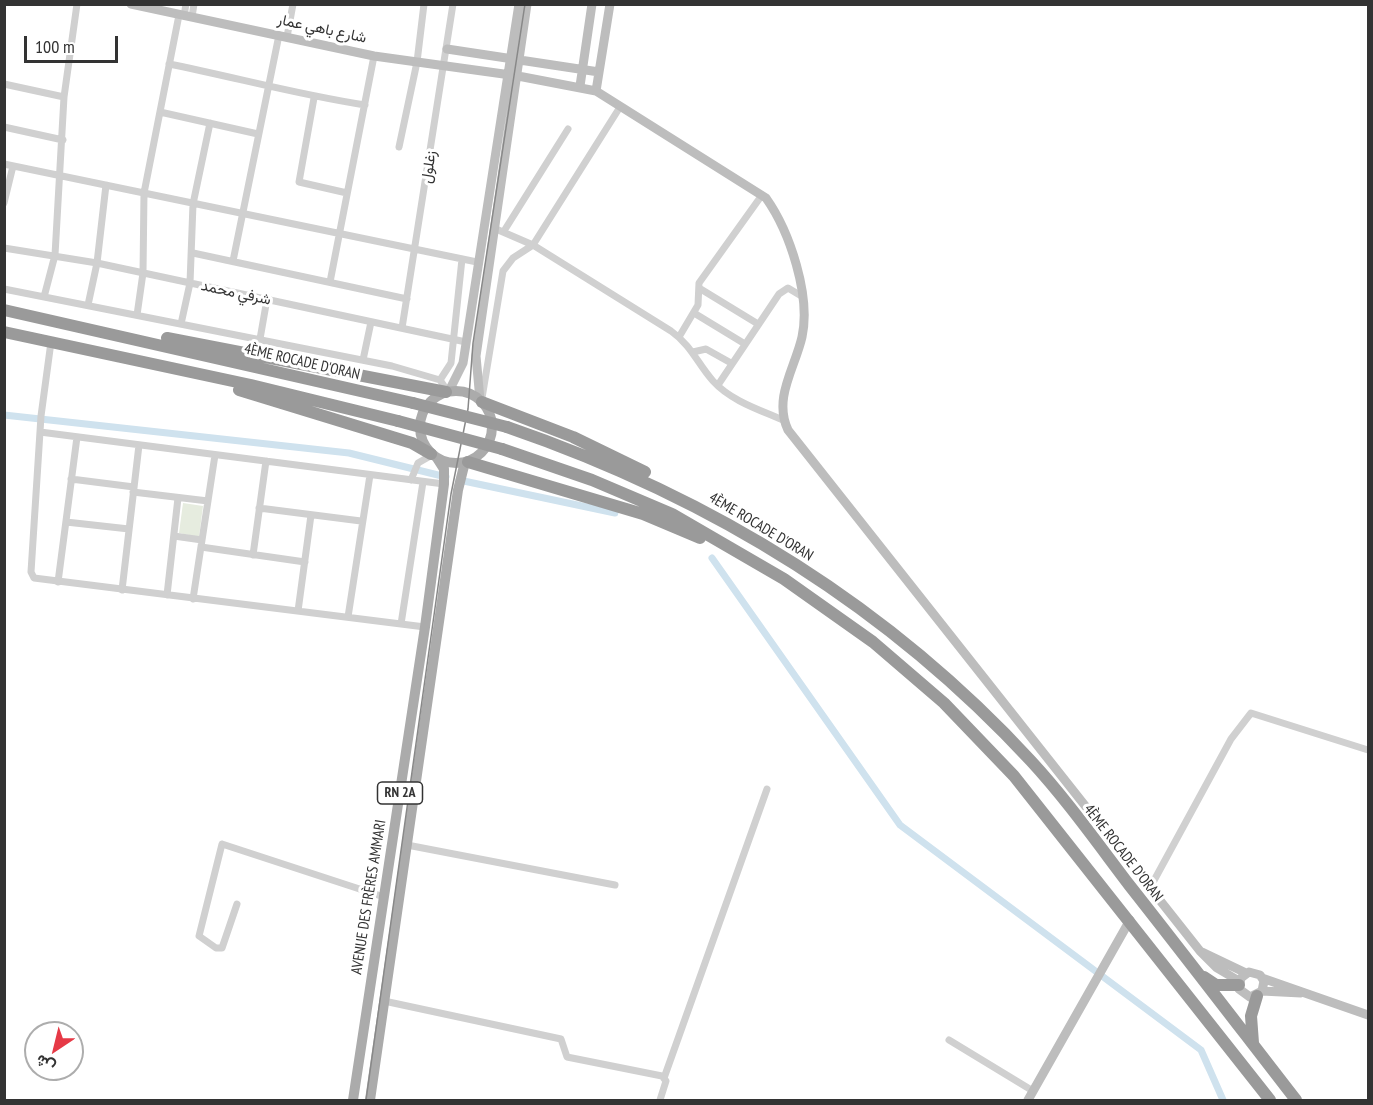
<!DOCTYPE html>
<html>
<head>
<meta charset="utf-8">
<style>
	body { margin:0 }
	#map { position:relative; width:1373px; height:1105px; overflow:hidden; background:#fff; font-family:"PT Sans Narrow",Vazirmatn,sans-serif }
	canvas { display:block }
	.frame { position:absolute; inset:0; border:6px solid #333; pointer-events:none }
	.north { position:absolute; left:24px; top:1021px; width:60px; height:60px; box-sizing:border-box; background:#fff; border:2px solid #adadad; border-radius:50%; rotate:215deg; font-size:16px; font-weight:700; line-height:24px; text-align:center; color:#333 }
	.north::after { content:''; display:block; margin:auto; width:21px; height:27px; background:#e63946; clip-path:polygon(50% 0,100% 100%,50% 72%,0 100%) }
	.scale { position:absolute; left:24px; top:36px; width:94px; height:27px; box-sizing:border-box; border:3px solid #333; border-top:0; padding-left:8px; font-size:18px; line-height:21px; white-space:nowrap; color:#333; -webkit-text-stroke:4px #fff; paint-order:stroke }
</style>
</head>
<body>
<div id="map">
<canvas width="1373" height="1105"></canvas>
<div class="frame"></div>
<div class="north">ش</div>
<div class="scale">100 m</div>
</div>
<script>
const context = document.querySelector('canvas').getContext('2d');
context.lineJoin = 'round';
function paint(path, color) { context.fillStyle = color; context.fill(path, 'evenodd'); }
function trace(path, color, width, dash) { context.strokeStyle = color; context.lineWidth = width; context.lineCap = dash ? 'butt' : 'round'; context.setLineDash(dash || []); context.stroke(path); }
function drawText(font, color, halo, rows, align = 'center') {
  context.font = font + ' "PT Sans Narrow",Vazirmatn,sans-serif'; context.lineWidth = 6; context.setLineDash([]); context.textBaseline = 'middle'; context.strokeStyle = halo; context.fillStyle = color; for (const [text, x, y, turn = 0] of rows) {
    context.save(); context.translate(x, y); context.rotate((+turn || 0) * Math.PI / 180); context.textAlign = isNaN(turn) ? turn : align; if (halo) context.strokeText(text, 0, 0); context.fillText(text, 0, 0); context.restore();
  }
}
paint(new Path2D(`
	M183 503 203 506 199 537 179 533Z`), '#e6ecdf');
trace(new Path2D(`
	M4 415 349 453 446 477
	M459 480 615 513
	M712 558 900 825 1201 1050 1223 1100`), '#cfe2ee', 7);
trace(new Path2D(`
	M184 16 186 4
	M192 17 194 4
	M287 37 293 4
	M169 64C234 77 299 95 365 105
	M4 84 64 97
	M314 98 299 182 347 193
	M160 112 258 134
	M4 127 63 140
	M399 147 417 62 424 4
	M4 164 477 262
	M4 203 13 166
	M496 229 533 245 671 331C692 346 697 363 713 381 731 401 760 410 783 420
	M504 231 568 129
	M4 248 97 263 466 342
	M193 253 407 299
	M233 261 279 35
	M330 282 374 56
	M699 288 758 324
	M4 289 392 366 440 380 448 392
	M44 297 55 255 64 97 77 4
	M88 305 97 263 106 185
	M694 313 745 344
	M137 315 143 273 144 193 179 15
	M181 324 190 283 193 204 210 123
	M402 328 453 4
	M679 337 698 305 699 283 762 195
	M260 339 267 299
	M51 342 41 416 31 572 34 578 425 627
	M693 352 706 349 731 363
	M363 360 371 322
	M440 380 451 363 462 259
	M718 385 779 294 788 288 803 297
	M482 398 503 271 513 258 533 245 620 107
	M40 432 444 484
	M71 479 134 487
	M411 480 418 463 432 455
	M133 492 208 501
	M259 508 361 521
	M66 522 129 529
	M174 536 202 540
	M201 547 305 562
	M253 555 266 461
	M58 582 77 437
	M122 590 139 445
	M167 595 178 498
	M193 599 215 455
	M298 611 311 515
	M348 617 370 475
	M401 624 423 482
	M407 845 615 885
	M1151 886 1231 739 1251 713 1368 750
	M237 904 222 948H216L199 936 222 844 384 897
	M384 1001 561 1039 567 1057 662 1076 666 1081 660 1100
	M949 1040 1033 1091
	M664 1078 767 789`), '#d0d0d0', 7);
trace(new Path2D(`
	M131 4 374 56 518 76 596 91 766 198C790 232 811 296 802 337 795 368 773 398 788 430L1200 951 1217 968 1239 981
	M447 49 599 72
	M580 86 592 4
	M596 91 610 4
	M449 391 463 363 519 4
	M480 400 476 356 527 4
	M1202 952 1246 973
	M1262 978 1368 1015
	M1262 991 1264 981 1260 975 1249 972 1241 978 1239 989 1250 997 1262 991 1301 993
	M1028 1100 1130 920`), '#bdbdbd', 9);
trace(new Path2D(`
	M420 427a36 36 0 1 1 72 0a36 36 0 1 1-72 0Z
	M353 1100 425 627 444 484V469L437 458
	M370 1100 458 490 465 462`), '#ababab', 10);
trace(new Path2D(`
	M4 310 413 403
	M4 332 251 385 398 421
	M167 338 446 392
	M239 390 412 443 431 454
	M482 402 573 437 645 472
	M507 427C708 496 886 604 1031 761 1067 800 1098 844 1130 886 1186 957 1241 1029 1296 1100
	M502 449 592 480 672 514 784 579 873 642 944 703 1014 776 1270 1100
	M468 462 643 514 700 538
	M1204 977 1216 985H1239
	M1253 1043 1251 1016 1257 996`), '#9a9a9a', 12);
trace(new Path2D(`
	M366 1100 451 494 468 409 473 343 525 4`), '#888', 1.5);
trace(new Path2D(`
	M413 403 507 427
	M398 421 502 449`), '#9a9a9a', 12);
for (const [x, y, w] of [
	[400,793,45]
]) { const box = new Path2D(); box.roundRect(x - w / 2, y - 11, w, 22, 4.5); context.fillStyle = '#fff'; context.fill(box); trace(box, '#333', 1.5); }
drawText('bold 14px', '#333', null, [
	["RN 2A",400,793]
]);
drawText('15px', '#333', '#fff', [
	["شارع باهي عمار",322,29,12],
	["زغلول",429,167,-81],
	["شرفي محمد",236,293,12],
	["4ÈME ROCADE D'ORAN",302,362,13],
	["4ÈME ROCADE D'ORAN",761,527,31],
	["4ÈME ROCADE D'ORAN",1123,853,52],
	["AVENUE DES FRÈRES AMMARI",369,897,-81]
]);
</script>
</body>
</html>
